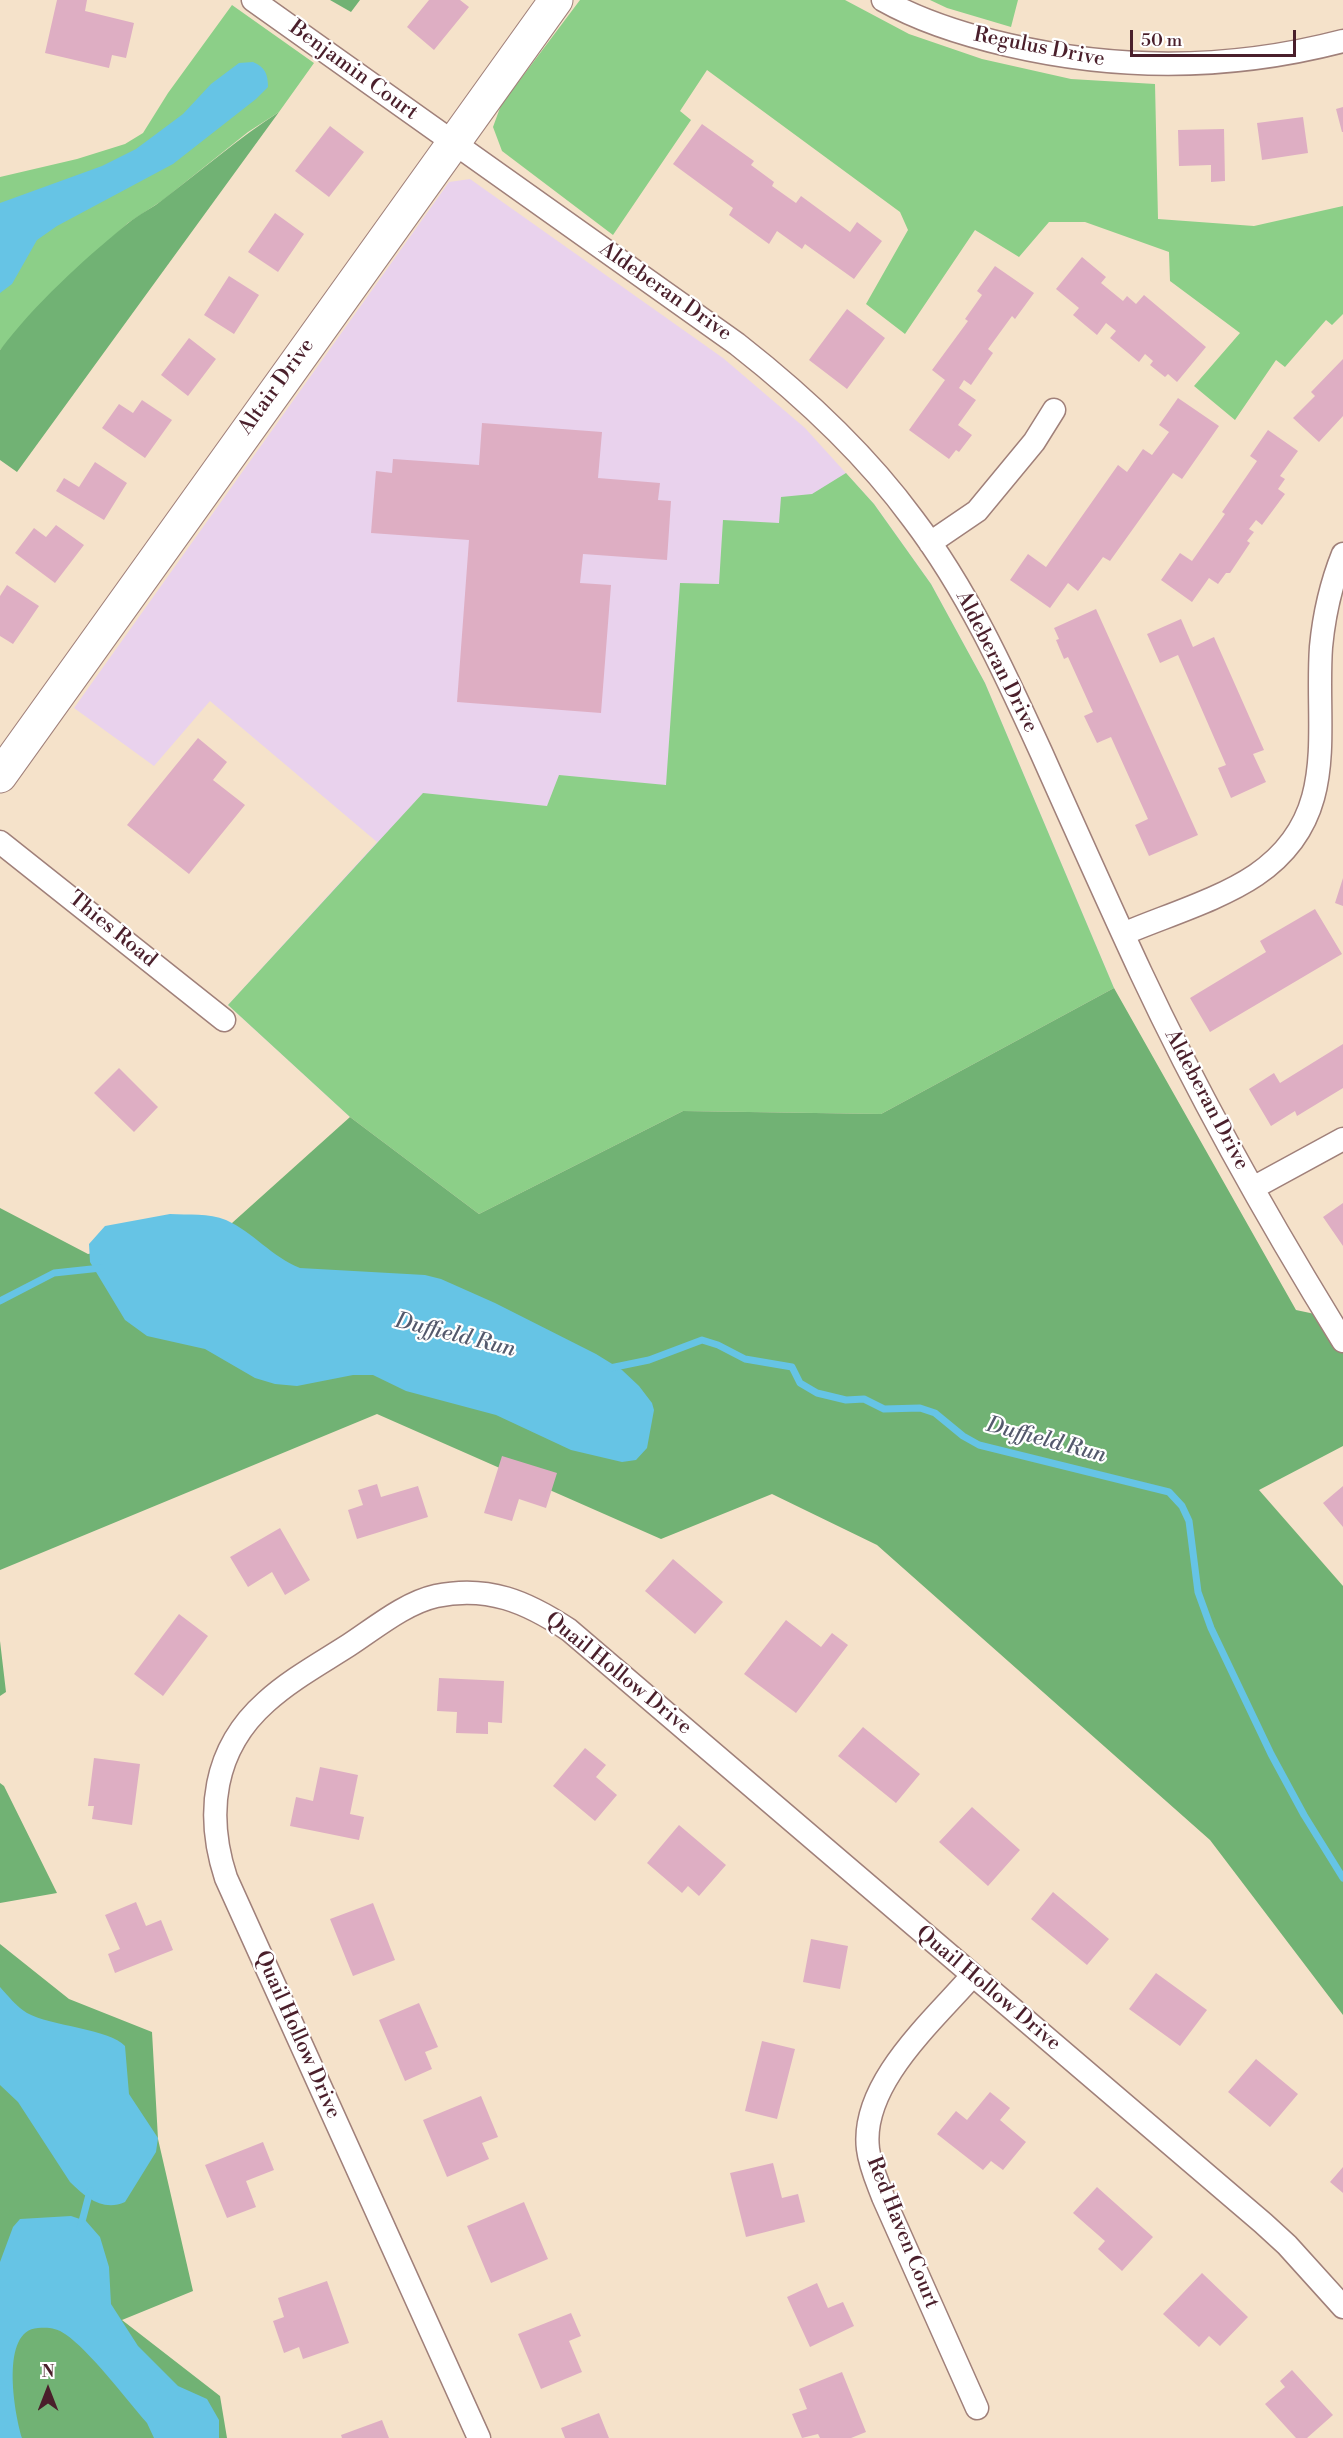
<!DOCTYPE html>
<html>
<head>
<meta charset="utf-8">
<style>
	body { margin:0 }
	#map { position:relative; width:1343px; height:2438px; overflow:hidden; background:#f5e2ca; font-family:"Libre Bodoni",serif }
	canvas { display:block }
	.north { position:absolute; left:18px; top:2360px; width:60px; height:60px; -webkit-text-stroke:4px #fff; paint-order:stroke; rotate:0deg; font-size:16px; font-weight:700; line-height:24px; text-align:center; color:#4a1f2b }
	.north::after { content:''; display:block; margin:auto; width:21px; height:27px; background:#4a1f2b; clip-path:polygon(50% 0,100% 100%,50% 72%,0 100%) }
	.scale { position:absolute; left:1130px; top:30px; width:166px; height:27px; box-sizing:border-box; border:3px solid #4a1f2b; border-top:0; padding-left:8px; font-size:18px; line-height:21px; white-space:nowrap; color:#4a1f2b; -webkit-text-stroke:4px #fff; paint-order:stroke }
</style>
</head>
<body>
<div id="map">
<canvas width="1343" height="2438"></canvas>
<div class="north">N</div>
<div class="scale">50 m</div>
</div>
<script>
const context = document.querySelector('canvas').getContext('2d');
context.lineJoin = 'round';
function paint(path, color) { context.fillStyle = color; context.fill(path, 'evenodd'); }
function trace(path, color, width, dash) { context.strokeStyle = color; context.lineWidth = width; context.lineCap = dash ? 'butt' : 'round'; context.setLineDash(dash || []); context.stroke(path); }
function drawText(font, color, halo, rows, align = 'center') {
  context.font = font + ' "Libre Bodoni",serif'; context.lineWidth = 4.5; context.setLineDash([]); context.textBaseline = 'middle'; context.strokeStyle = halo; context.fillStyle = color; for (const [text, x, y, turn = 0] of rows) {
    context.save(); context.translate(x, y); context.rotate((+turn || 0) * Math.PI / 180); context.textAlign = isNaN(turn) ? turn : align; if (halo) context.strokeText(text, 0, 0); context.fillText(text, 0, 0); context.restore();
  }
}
paint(new Path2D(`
	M470 179 723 358 805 428 874 504 931 584 985 683 1114 988 350 1117 228 1005 377 842 210 701 154 766 74 708 449 182Z`), '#e9d2ed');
paint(new Path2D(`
	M580 0H845L909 34 982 59 1071 79 1155 84 1158 219 1254 226 1343 206V314L1332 325 1326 320 1285 367 1276 360 1235 420 1194 386 1240 333 1170 281 1169 252 1085 222H1049L1019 257 975 230 905 334 866 304 908 230 900 212 707 70 680 111 691 120 613 235 502 151 493 127 501 105Z
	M930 0H1018L1011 27 947 8Z
	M232 5 314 63 279 112 248 132 163 200 128 223 60 285 0 350V177L77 159 125 144 143 133 168 93Z
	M846 473 874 504 931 584 985 683 1114 988 881 1114 683 1111 479 1214 350 1117 228 1005 423 793 547 806 559 775 666 785 680 583 719 584 723 520 779 523 781 497 812 494Z`), '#8ccf88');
paint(new Path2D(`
	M330 0H360L351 12Z
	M279 112 17 472 0 460V350C35 304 82 261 127 224 139 214 153 208 165 198 203 169 239 138 279 112Z
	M1114 988 1296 1310 1343 1320V1446L1259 1490 1343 1586V2015L1210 1840 877 1545 772 1494 661 1539 377 1414 0 1570V1208L88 1254 232 1223 350 1117 479 1214 683 1111 881 1114Z
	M0 1641 6 1692 0 1696Z
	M0 1783 4 1786 57 1893 0 1903Z
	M0 1944 69 1999 152 2032 158 2139 193 2291 122 2320 220 2396 227 2438H0Z`), '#71b274');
paint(new Path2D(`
	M253 62C265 67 268 74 268 87L256 99 173 164 57 226 37 240 12 284 0 293V203L102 166 136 149 183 114 211 84 239 63Z
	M170 1214C188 1215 209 1213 226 1220 253 1232 272 1257 300 1268L425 1275 441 1279 495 1303 596 1354 622 1370 639 1386 652 1403 654 1410 647 1448 636 1460 622 1462 571 1450 496 1415 406 1391 373 1375H353L297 1386 275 1384 255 1378 205 1349 147 1336 125 1320 90 1262 89 1244 105 1226Z
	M0 1987C8 1996 17 2007 27 2013 50 2026 110 2029 125 2046L129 2094 158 2138 156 2152 125 2202C103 2212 85 2197 70 2182L18 2102 0 2085Z
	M71 2216 86 2221 100 2237 109 2267 111 2304 138 2346 178 2386 207 2399 219 2420V2438H154L147 2423C126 2399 89 2350 65 2334 57 2328 48 2327 38 2328 0 2330 14 2412 22 2438H0V2262L13 2227 20 2219Z`), '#66c4e5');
trace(new Path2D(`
	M0 1301 54 1273 101 1268
	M610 1368 649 1360 702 1340 718 1345 745 1359 792 1367 800 1383 817 1393 846 1400 864 1399 884 1409 920 1408 935 1413 963 1436 979 1445 1169 1492 1182 1506 1189 1521 1198 1592 1211 1628 1271 1754 1304 1815 1343 1878
	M80 2229 90 2191`), '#66c4e5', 7);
paint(new Path2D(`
	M57 0H87L85 11 134 23 126 58 112 55 109 68 45 53Z
	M429 0H460L469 7 434 50 407 27Z
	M1343 107V132H1342L1336 109Z
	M1303 117 1308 153 1262 160 1257 123Z
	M702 124 754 161 751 165 774 182 772 186 796 203 801 196 850 232 857 222 882 241 854 279 805 244 802 249 777 231 769 244 729 215 733 208 673 164Z
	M330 126 364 152 329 197 295 171Z
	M1224 129 1225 181 1211 182V165L1179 166 1178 130Z
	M275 213 304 234 278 272 248 252Z
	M1082 257 1106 277 1101 283 1123 301 1127 296 1136 304 1144 295 1206 347 1177 382 1168 374 1165 377 1150 365 1153 361 1145 354 1139 362 1110 338 1116 331 1106 323 1097 335 1073 315 1079 308 1056 289Z
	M995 266 1034 293 1015 319 1012 316 988 349 993 353 971 385 964 380 959 388 976 400 958 425 972 435 959 452 956 450 949 459 909 430 945 380 932 370 968 321 965 319 982 295 977 291Z
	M229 276 259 295 234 334 204 315Z
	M847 309 885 338 847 389 809 360Z
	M189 338 216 359 188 396 161 375Z
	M1343 359V416L1319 442 1293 418 1315 396 1311 392Z
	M1178 398 1219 426 1182 479 1173 473 1110 561 1103 557 1078 591 1068 583 1050 608 1010 580 1028 554 1046 567 1118 465 1127 472 1143 449 1152 455 1169 432 1159 425Z
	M142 400 172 420 145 458 102 428 119 404 133 413Z
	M482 423 602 432 598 478 660 483 658 500 671 501 667 560 583 554 580 583 611 585 601 713 457 702 469 540 371 533 376 471 392 473 393 459 479 465Z
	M1268 430 1298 451 1280 476 1285 479 1278 489 1285 494 1262 525 1256 520 1249 529 1254 532 1247 541 1250 543 1230 573H1226L1218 584 1209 578 1192 602 1161 580 1180 553 1192 561 1225 514 1222 512 1257 461 1250 456Z
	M95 462 127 483 104 520 56 491 64 478 79 487Z
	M56 525 84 545 55 583 15 553 34 528 46 537Z
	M7 585 39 606 13 644 0 636V596Z
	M1096 609 1198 835 1149 856 1135 825 1148 819 1111 737 1097 743 1084 716 1093 712 1068 657 1064 659 1056 640 1059 639 1054 628Z
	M1181 619 1193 647 1214 637 1264 750 1253 754 1266 782 1231 798 1218 768 1226 765 1178 655 1160 663 1147 634Z
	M198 738 227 762 213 780 245 805 189 874 127 825Z
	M1343 878V906L1335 903Z
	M1315 909 1342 954 1210 1032 1190 998 1266 952 1260 941Z
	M1343 1044V1088L1297 1116 1295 1111 1271 1126 1249 1089 1274 1073 1280 1083Z
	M119 1068 158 1107 134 1132 94 1093Z
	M1343 1203V1246L1323 1217Z
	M502 1456 557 1473 546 1508 519 1499 512 1521 484 1513Z
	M377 1484 381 1497 418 1486 428 1517 357 1539 348 1510 363 1505 358 1490Z
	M1343 1486V1527L1323 1503Z
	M280 1528 310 1580 285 1595 272 1572 248 1587 230 1557Z
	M673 1559 723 1602 695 1634 645 1591Z
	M179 1614 208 1636 163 1696 134 1674Z
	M786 1620 821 1647 832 1633 848 1645 796 1713 744 1674Z
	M439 1678 504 1681 502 1723 488 1722V1734L456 1733 457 1712 437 1711Z
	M863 1727 920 1774 896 1803 838 1756Z
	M585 1748 606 1765 596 1777 617 1795 595 1821 553 1786Z
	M94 1758 140 1764 132 1825 92 1819 94 1806H88Z
	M320 1767 358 1775 350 1814 364 1817 359 1840 290 1826 296 1797 313 1801Z
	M972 1807 1020 1850 988 1886 939 1842Z
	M679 1825 726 1865 699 1896 688 1886 682 1893 647 1863Z
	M1053 1892 1109 1939 1087 1965 1031 1919Z
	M136 1902 146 1926 161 1920 173 1950 115 1973 108 1954 120 1949 105 1915Z
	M373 1903 395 1960 353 1976 330 1919Z
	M811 1939 848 1946 840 1989 803 1982Z
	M1156 1973 1207 2010 1180 2046 1129 2009Z
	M419 2003 438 2047 425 2052 432 2069 405 2081 379 2020Z
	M762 2041 795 2049 777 2119 745 2111Z
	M1256 2059 1298 2094 1270 2127 1228 2092Z
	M990 2092 1010 2108 1000 2120 1026 2142 1003 2170 991 2161 983 2170 937 2134 956 2111 967 2120Z
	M481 2096 498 2137 482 2143 489 2159 447 2177 423 2120Z
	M263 2142 274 2170 246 2181 256 2207 227 2218 205 2165Z
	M773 2163 782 2198 798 2194 805 2222 746 2237 730 2173Z
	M1343 2167V2193L1330 2182Z
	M1097 2187 1153 2237 1122 2271 1098 2249 1105 2241 1073 2213Z
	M524 2202 548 2259 491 2283 467 2226Z
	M1202 2273 1248 2317 1220 2346 1209 2336 1199 2347 1163 2314Z
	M327 2281 349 2343 303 2359 299 2347 284 2353 273 2321 284 2317 278 2298Z
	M817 2283 828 2308 843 2302 854 2326 810 2347 787 2297Z
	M571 2313 581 2336 569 2341 582 2372 541 2389 518 2334Z
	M1292 2370 1333 2415 1307 2438H1296L1265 2404 1285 2387 1280 2381Z
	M842 2372 866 2432 851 2438H820L818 2434 802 2438 792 2414 807 2409 799 2389Z
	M599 2413 609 2438H565L561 2428Z
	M382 2420 389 2438H342L341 2435Z`), '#deaec3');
const street = new Path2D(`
	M253 0 737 344C802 395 864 452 913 519 967 590 1004 671 1041 752 1074 826 1107 900 1141 973 1200 1099 1270 1223 1343 1341
	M883 0C922 22 965 35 1008 45 1120 71 1232 70 1343 41
	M930 543 977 511 1034 442 1054 410
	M0 842 224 1020
	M1123 934C1165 916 1219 900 1256 875 1341 817 1315 733 1321 647 1324 615 1331 584 1343 554
	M1253 1188 1343 1139
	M972 1976C933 2021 860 2084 868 2149 870 2166 877 2181 883 2197L977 2408
	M479 2438 226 1878C205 1814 213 1749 266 1702 290 1680 321 1663 349 1645 375 1628 405 1603 436 1596 488 1585 527 1602 569 1630L1263 2223 1287 2245 1343 2307`);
const secondary = new Path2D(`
	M0 776 556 0`);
trace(street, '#a0807a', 25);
trace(secondary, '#a0807a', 35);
trace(street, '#fff', 22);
trace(secondary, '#fff', 33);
drawText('21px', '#4a1f2b', '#fff', [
	["Regulus Drive",1039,48,11],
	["Benjamin Court",353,71,36],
	["Aldeberan Drive",665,292,35],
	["Altair Drive",277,387,-54],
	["Aldeberan Drive",996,662,63],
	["Thies Road",112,930,39],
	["Aldeberan Drive",1206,1100,62],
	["Quail Hollow Drive",618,1674,39],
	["Quail Hollow Drive",988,1989,40],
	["Quail Hollow Drive",297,2035,66],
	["Red Haven Court",902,2233,68]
]);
drawText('italic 22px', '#54596c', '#fff', [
	["Duffield Run",455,1336,14],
	["Duffield Run",1046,1441,15]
]);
</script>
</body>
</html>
